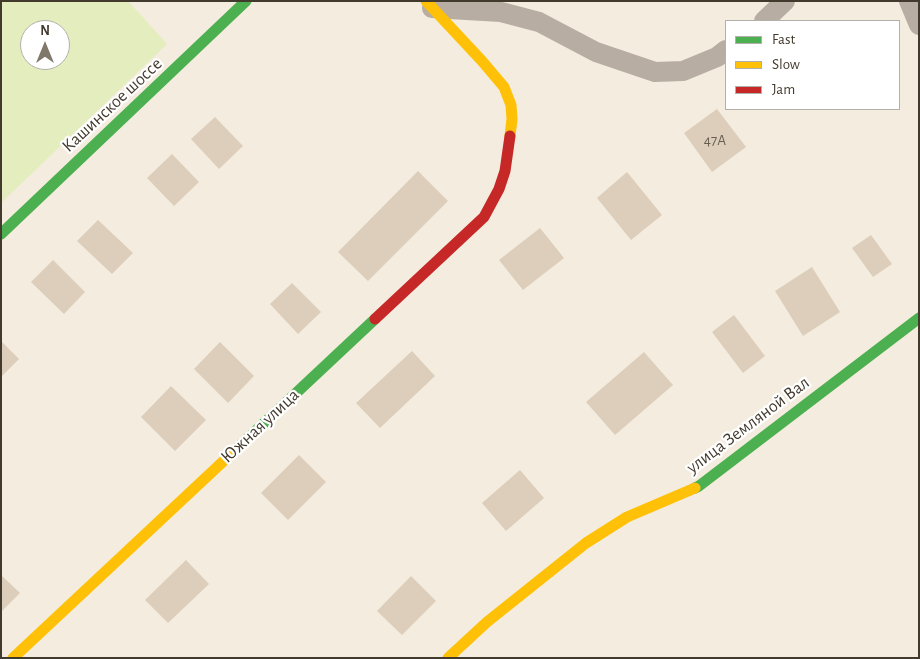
<!DOCTYPE html>
<html>
<head>
<meta charset="utf-8">
<style>
	body { margin:0 }
	#map { position:relative; width:920px; height:659px; overflow:hidden; background:#f4ecde; font-family:"Alegreya Sans",sans-serif }
	canvas { display:block }
	.frame { position:absolute; inset:0; border:2px solid #423a2d; pointer-events:none }
	.legend { position:absolute; left:725px; top:20px; width:175px; height:90px; box-sizing:border-box; background:#fff; border:1px solid #b3b0ab; margin:0; padding:6px 9px; list-style:none; font-size:15px; color:#423a2d }
	.legend li { display:flex; align-items:center; gap:10px; height:25px }
	.legend b { width:25px; border:1px solid #b3b0ab }
	.north { position:absolute; left:20px; top:20px; width:50px; height:50px; box-sizing:border-box; background:#fff; border:1px solid #b3b0ab; border-radius:50%; rotate:0deg; font-size:14px; font-weight:700; line-height:20px; text-align:center; color:#423a2d }
	.north::after { content:''; display:block; margin:auto; width:18px; height:22px; background:#80786b; clip-path:polygon(50% 0,100% 100%,50% 72%,0 100%) }
</style>
</head>
<body>
<div id="map">
<canvas width="920" height="659"></canvas>
<div class="frame"></div>
<ul class="legend">
<li><b style="height:6px;background:#4caf50"></b>Fast</li>
<li><b style="height:6px;background:#ffc107"></b>Slow</li>
<li><b style="height:6px;background:#c62828"></b>Jam</li>
</ul>
<div class="north">N</div>
</div>
<script>
const context = document.querySelector('canvas').getContext('2d');
context.lineJoin = 'round';
function paint(path, color) { context.fillStyle = color; context.fill(path, 'evenodd'); }
function trace(path, color, width, dash) { context.strokeStyle = color; context.lineWidth = width; context.lineCap = dash ? 'butt' : 'round'; context.setLineDash(dash || []); context.stroke(path); }
function drawText(font, color, halo, rows, align = 'center') {
  context.font = font + ' "Alegreya Sans",sans-serif'; context.lineWidth = 4.5; context.setLineDash([]); context.textBaseline = 'middle'; context.strokeStyle = halo; context.fillStyle = color; for (const [text, x, y, turn = 0] of rows) {
    context.save(); context.translate(x, y); context.rotate((+turn || 0) * Math.PI / 180); context.textAlign = isNaN(turn) ? turn : align; if (halo) context.strokeText(text, 0, 0); context.fillText(text, 0, 0); context.restore();
  }
}
paint(new Path2D(`
	M1 1H128L167 44 1 203ZM30 30H60V60H30Z`), '#e3edbe');
paint(new Path2D(`
	M717 109 746 147 712 172 684 133Z
	M215 117 243 146 219 169 191 139Z
	M172 154 199 182 174 206 147 178Z
	M418 171 448 201 368 281 338 252Z
	M627 172 662 215 631 240 597 198Z
	M98 220 133 253 112 274 77 241Z
	M540 228 564 258 523 290 499 260Z
	M871 235 892 264 873 277 852 248Z
	M53 260 85 292 64 314 31 282Z
	M812 267 840 312 803 336 775 291Z
	M292 283 321 312 298 334 270 304Z
	M734 315 765 356 743 373 712 332Z
	M1 341 19 359 1 377Z
	M220 342 254 376 228 403 194 369Z
	M412 351 435 376 380 428 356 403Z
	M644 352 673 385 615 435 586 402Z
	M171 386 206 420 175 451 141 417Z
	M299 455 326 482 288 520 261 493Z
	M520 470 544 498 506 531 482 503Z
	M186 560 209 584 168 623 145 600Z
	M1 575 20 593 1 612Z
	M411 576 436 601 402 635 377 611Z`), '#dcceba');
trace(new Path2D(`
	M909 1 919 25
	M432 8 501 12 539 22 596 52 655 72 683 71 717 57 726 50
	M764 21 785 1`), '#b7ada3', 20);
trace(new Path2D(`
	M1 234 246 1
	M230 455 375 319
	M695 488 699 486 919 318`), '#4caf50', 11);
trace(new Path2D(`
	M426 1 482 61 504 87 511 105 512 119 510 136
	M13 658 230 455
	M448 658 487 622 586 543 627 517 695 488`), '#ffc107', 11);
trace(new Path2D(`
	M375 319 484 217 499 189 505 171 510 136`), '#c62828', 11);
drawText('15px', '#685f50', null, [
	["47А",715,140]
]);
drawText('18px', '#423a2d', '#fff', [
	["Кашинское шоссе",112,105,-43],
	["улица Земляной Вал",748,425,-37],
	["Южная улица",260,426,-43]
]);
</script>
</body>
</html>
